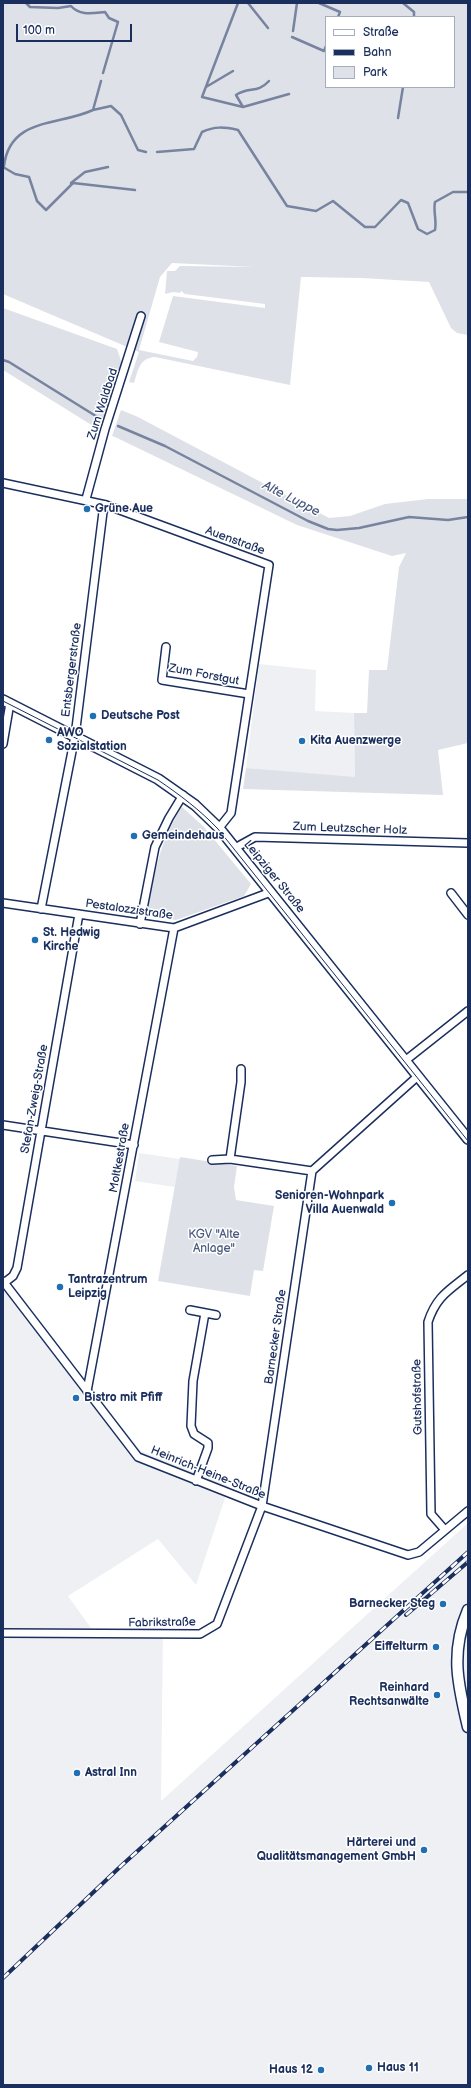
<!DOCTYPE html>
<html>
<head>
<meta charset="utf-8">
<style>
	body { margin:0 }
	#map { position:relative; width:471px; height:2088px; overflow:hidden; background:#fff; font-family:"Balsamiq Sans",sans-serif }
	canvas { display:block }
	.frame { position:absolute; inset:0; border:4px solid #1b2f5e; pointer-events:none }
	.legend { position:absolute; left:325px; top:16px; width:130px; height:72px; box-sizing:border-box; background:#fff; border:1px solid #a4acbf; margin:0; padding:5px 7px; list-style:none; font-size:12px; color:#1b2f5e }
	.legend li { display:flex; align-items:center; gap:8px; height:20px }
	.legend b { width:20px; border:1px solid #a4acbf }
	.scale { position:absolute; left:16px; top:24px; width:116px; height:18px; box-sizing:border-box; border:2px solid #1b2f5e; border-top:0; padding-left:5px; font-size:12px; line-height:14px; white-space:nowrap; color:#1b2f5e; -webkit-text-stroke:3px #fff; paint-order:stroke }
</style>
</head>
<body>
<div id="map">
<canvas width="471" height="2088"></canvas>
<div class="frame"></div>
<ul class="legend">
<li><b style="height:5px;background:#fff"></b>Straße</li>
<li><b style="height:5px;background:#1b2f5e"></b>Bahn</li>
<li><b style="height:11px;background:#dee1e7"></b>Park</li>
</ul>
<div class="scale">100 m</div>
</div>
<script>
const context = document.querySelector('canvas').getContext('2d');
context.lineJoin = 'round';
function paint(path, color) { context.fillStyle = color; context.fill(path, 'evenodd'); }
function trace(path, color, width, dash) { context.strokeStyle = color; context.lineWidth = width; context.lineCap = dash ? 'butt' : 'round'; context.setLineDash(dash || []); context.stroke(path); }
function drawText(font, color, halo, rows, align = 'center') {
  context.font = font + ' "Balsamiq Sans",sans-serif'; context.lineWidth = 3; context.setLineDash([]); context.textBaseline = 'middle'; context.strokeStyle = halo; context.fillStyle = color; for (const [text, x, y, turn = 0] of rows) {
    context.save(); context.translate(x, y); context.rotate((+turn || 0) * Math.PI / 180); context.textAlign = isNaN(turn) ? turn : align; if (halo) context.strokeText(text, 0, 0); context.fillText(text, 0, 0); context.restore();
  }
}
paint(new Path2D(`
	M259 664 316 670 315 711 354 713 355 778 246 768Z
	M139 1153 180 1159 175 1187 135 1181Z
	M3 1280 141 1451 229 1486 196 1585 158 1539 68 1596 91 1628H163L161 1801 468 1523V2085H3Z`), '#eff0f4');
paint(new Path2D(`
	M3 3H468V335L457 333 451 328 429 282 362 278 301 277 290 385 155 357C139 358 138 371 134 383L129 382 139 352 3 294ZM326 17H454V87H326ZM172 263 255 267 180 266 175 271H167L165 294 173 292 180 293 181 291 185 294 265 304V308L173 296 159 342 198 352 197 357 193 361 139 350 160 277Z
	M3 308 117 349C119 355 122 361 121 367 120 385 105 413 98 429L3 370Z
	M121 410 138 417 329 518 350 516 385 504 428 499H468V743L438 750 443 795 243 789 246 768 355 777 354 713H367L369 670H387L399 567 406 553 392 556 297 525 115 437 112 436Z
	M182 807 204 827 251 884 244 896 176 920 147 915C154 875 159 842 182 807Z
	M180 1157 237 1166 234 1187 236 1200 274 1206 263 1271 254 1270 250 1296 158 1281Z`), '#dee1e7');
trace(new Path2D(`
	M26 3 30 7 58 8 71 6C80 16 93 13 105 12L109 18 118 22 103 73
	M238 3 202 97 243 107 289 94
	M248 3 268 28
	M319 3 340 12 338 17
	M403 3 414 12V17
	M293 31 297 3
	M292 37 324 51 326 46
	M101 81 93 110 111 106 121 115 138 150 146 152
	M206 87 233 71
	M243 107 236 95C249 86 257 94 269 81
	M398 118 403 87
	M157 152 194 149 202 132C215 126 224 127 238 130L287 206 316 211 333 201 365 227H375L401 200 408 203 418 229 427 234 435 230C437 220 433 212 435 202L453 192H468
	M4 166C10 117 59 126 93 110
	M3 167 15 174 29 177 37 201 46 210 73 183 135 190
	M71 183 85 172 108 167
	M3 360 9 362 99 418
	M118 426 165 446 308 521 328 529 337 530 359 528 409 517 448 520 468 517`), '#77839f', 2.5);
const minor = new Path2D(`
	M3 483 106 505 269 565 231 813 219 828
	M86 499 105 429 141 316
	M166 647 162 680 249 694
	M3 744 10 703
	M235 848 255 837 468 843
	M451 893 468 915
	M3 903 174 928 271 892
	M41 909 75 736 103 512 106 505
	M140 924 155 847 169 818 183 795
	M406 1060 468 1011
	M3 1125 134 1145
	M230 1159 241 1082V1069
	M212 1160 230 1159 312 1171
	M3 1281 138 1457 262 1506 408 1555 419 1552 468 1511
	M4 1283 13 1276 17 1268 79 914
	M190 1310 216 1315
	M87 1391 174 928
	M196 1481 208 1448V1443L194 1434 191 1426 193 1381 205 1313
	M445 1530 431 1514 428 1322C436 1297 448 1291 468 1275
	M3 1633 200 1634 217 1624 262 1506 312 1171 418 1076`);
const tertiary = new Path2D(`
	M3 700 158 779 195 805 219 828 468 1139`);
const secondary = new Path2D(`
	M468 1610C450 1652 458 1685 468 1727`);
trace(minor, '#1b2f5e', 10);
trace(tertiary, '#1b2f5e', 12);
trace(secondary, '#1b2f5e', 13);
trace(minor, '#fff', 7);
trace(tertiary, '#fff', 9);
trace(secondary, '#fff', 10);
trace(new Path2D(`
	M3 701 158 780C180 795 200 810 218 829L468 1141`), '#1b2f5e', 1);
const rail = new Path2D(`
	M406 1615 468 1562
	M3 1978 121 1866 468 1552`);
trace(rail, '#1b2f5e', 4);
trace(rail, '#fff', 2.5, [8]);
for (const [x, y, r, color] of [
	[87,509,4,"#1f6fb2"],
	[93,716,4,"#1f6fb2"],
	[49,740,4,"#1f6fb2"],
	[302,741,4,"#1f6fb2"],
	[134,836,4,"#1f6fb2"],
	[35,940,4,"#1f6fb2"],
	[392,1203,4,"#1f6fb2"],
	[60,1287,4,"#1f6fb2"],
	[76,1398,4,"#1f6fb2"],
	[443,1604,4,"#1f6fb2"],
	[436,1647,4,"#1f6fb2"],
	[437,1695,4,"#1f6fb2"],
	[77,1773,4,"#1f6fb2"],
	[424,1850,4,"#1f6fb2"],
	[369,2068,4,"#1f6fb2"],
	[321,2070,4,"#1f6fb2"]
]) { const dot = new Path2D(); dot.arc(x, y, r, 0, 2 * Math.PI); context.fillStyle = color; context.fill(dot); trace(dot, '#fff', 1.5); }
drawText('12px', '#1b2f5e', '#fff', [
	["Zum Waldbad",103,404,-72],
	["Auenstraße",235,541,20],
	["Entsbergerstraße",72,670,-83],
	["Zum Forstgut",204,675,11],
	["Zum Leutzscher Holz",350,829,2],
	["Leipziger Straße",274,877,51],
	["Pestalozzistraße",129,910,8],
	["Stefan-Zweig-Straße",35,1099,-80],
	["Moltkestraße",120,1158,-80],
	["Barnecker Straße",276,1337,-82],
	["Gutshofstraße",418,1397,-91],
	["Heinrich-Heine-Straße",208,1473,22],
	["Fabrikstraße",162,1623,-1]
]);
drawText('bold 12px', '#1b2f5e', '#fff', [
	["Grüne Aue",95,509],
	["Deutsche Post",101,716],
	["AWO",57,733],
	["Sozialstation",57,747],
	["Kita Auenzwerge",310,741],
	["Gemeindehaus",142,836],
	["St. Hedwig",43,933],
	["Kirche",43,947],
	["Senioren-Wohnpark",384,1196,"right"],
	["Villa Auenwald",384,1210,"right"],
	["Tantrazentrum",68,1280],
	["Leipzig",68,1294],
	["Bistro mit Pfiff",84,1398],
	["Barnecker Steg",435,1604,"right"],
	["Eiffelturm",428,1647,"right"],
	["Reinhard",429,1688,"right"],
	["Rechtsanwälte",429,1702,"right"],
	["Astral Inn",85,1773],
	["Härterei und",416,1843,"right"],
	["Qualitätsmanagement GmbH",416,1857,"right"],
	["Haus 11",377,2068],
	["Haus 12",313,2070,"right"]
], 'left');
drawText('12px', '#4c5c80', '#fff', [
	["KGV \"Alte",214,1235],
	["Anlage\"",214,1249]
]);
drawText('italic 13px', '#49597e', '#fff', [
	["Alte Luppe",291,499,27]
]);
</script>
</body>
</html>
